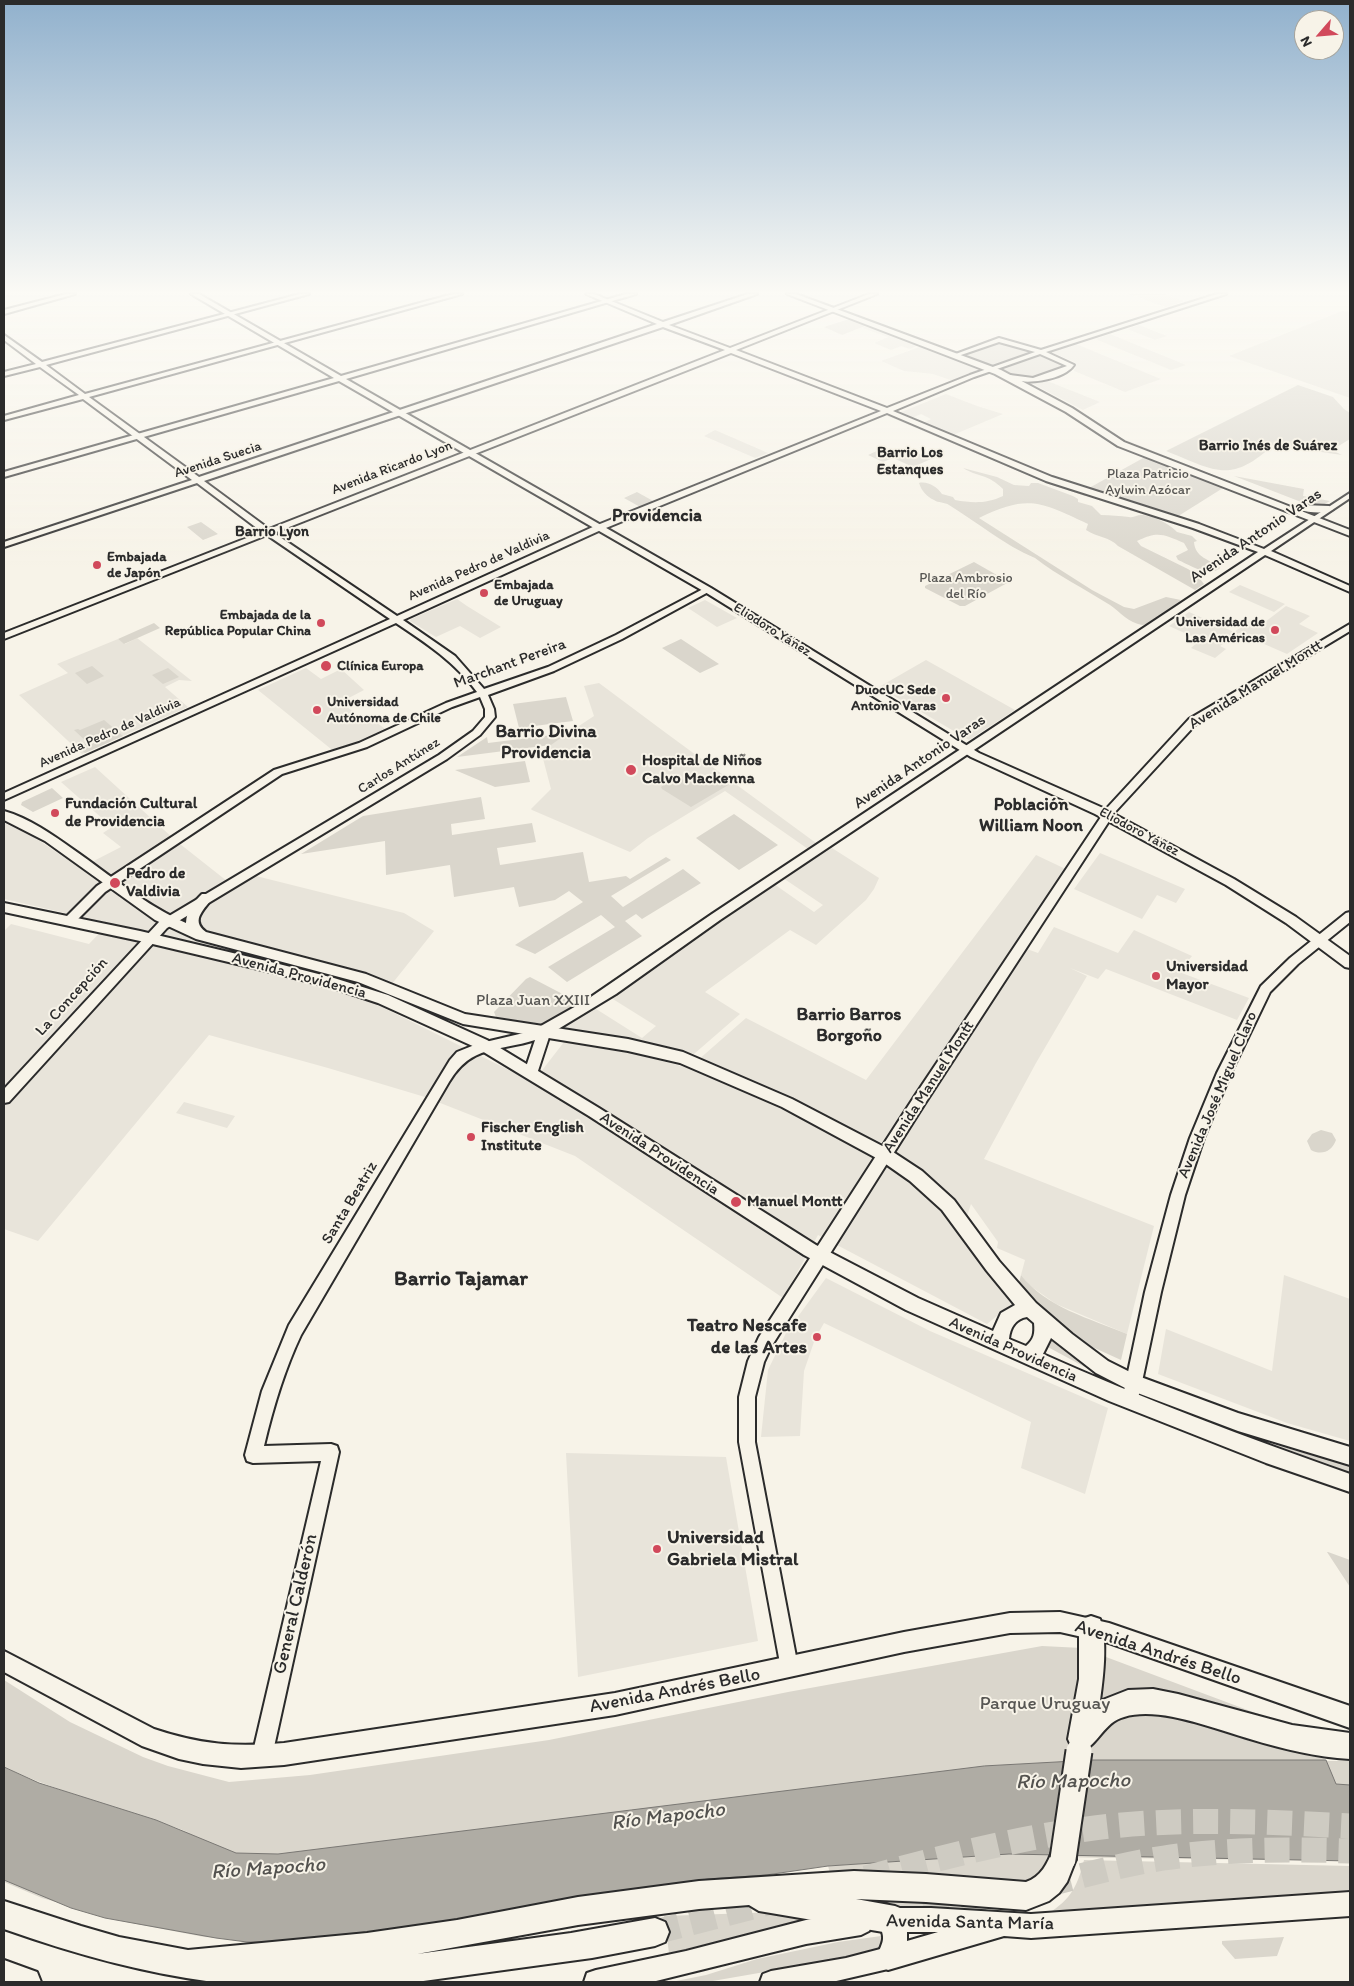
<!DOCTYPE html>
<html>
<head>
<meta charset="utf-8">
<style>
	body { margin:0 }
	#map { position:relative; width:1354px; height:1986px; overflow:hidden; background:#f7f3e8; font-family:Itim,sans-serif }
	canvas { display:block }
	.frame { position:absolute; inset:0; border:5px solid #2b2b2b; pointer-events:none }
	.north { position:absolute; left:1294px; top:10px; width:50px; height:50px; box-sizing:border-box; background:#f7f3e8; border:1px solid #a5a39c; border-radius:50%; rotate:243deg; font-size:14px; font-weight:700; line-height:20px; text-align:center; color:#2b2b2b }
	.north::after { content:''; display:block; margin:auto; width:18px; height:22px; background:#d1495b; clip-path:polygon(50% 0,100% 100%,50% 72%,0 100%) }
</style>
</head>
<body>
<div id="map">
<canvas width="1354" height="1986"></canvas>
<div class="frame"></div>
<div class="north">N</div>
</div>
<script>
const context = document.querySelector('canvas').getContext('2d');
context.lineJoin = 'round';
function paint(path, color) { context.fillStyle = color; context.fill(path, 'evenodd'); }
function trace(path, color, width, dash) { context.strokeStyle = color; context.lineWidth = width; context.lineCap = dash ? 'butt' : 'round'; context.setLineDash(dash || []); context.stroke(path); }
function drawText(font, color, halo, rows, align = 'center') {
  context.font = font + ' Itim,sans-serif'; context.lineWidth = 4; context.setLineDash([]); context.textBaseline = 'middle'; context.strokeStyle = halo; context.fillStyle = color; for (const [text, x, y, turn = 0] of rows) {
    context.save(); context.translate(x, y); context.rotate((+turn || 0) * Math.PI / 180); context.textAlign = isNaN(turn) ? turn : align; if (halo) context.strokeText(text, 0, 0); context.fillText(text, 0, 0); context.restore();
  }
}
paint(new Path2D(`
	M1129 294H1163L1184 301 1166 307Z
	M1342 311 1350 312V398L1229 356Z
	M870 324 921 344 910 349 901 346 891 350 874 343 888 337 862 328Z
	M1139 325 1167 336 1155 340 1127 329Z
	M1110 334 1186 365 1171 370 1095 339Z
	M1075 344H1076L1161 379 1125 392 1074 371 1076 366 1074 362 1051 352Z
	M922 346 982 368 953 381 933 374 904 371 881 361Z
	M1045 380 1100 402 1083 410 1033 384Z
	M946 394 977 406 1003 414 953 435 923 423 931 419 921 414 912 418 899 413Z
	M715 430 745 443 768 453 755 458 704 436Z
	M1240 585 1285 604 1274 612 1229 592Z
	M457 599 467 606 501 627 480 638 460 626 436 637 410 621 411 619Z
	M705 600 737 618 717 627 688 608Z
	M1286 606 1310 616 1299 624 1318 633 1287 654 1239 633 1220 646 1226 649 1215 658 1191 648 1200 640 1169 626 1189 612 1234 632 1254 618 1265 622Z
	M137 638 192 681 179 680 165 687 188 707 82 754 19 695 68 673 57 664 118 639 125 644Z
	M926 660 1015 710 969 740 879 687Z
	M306 668 321 679 341 669 364 690 341 702 362 719 373 720 388 731 336 753 258 690Z
	M599 683 666 733 816 843 808 849 725 791 648 838 630 852 532 810 531 809 551 789 541 751 594 716 584 686Z
	M95 767 175 840 232 885 256 876 404 913 434 931 376 1004 533 1082 564 1042 635 1054 689 1068 746 1018 866 1080 1036 855 1074 873 1027 949 1038 953 1054 927 1118 953 1134 930 1192 956 1179 972 1249 998 1237 1020 1106 969 1098 979 1070 968 1087 976 1036 1063 984 1159 1154 1226 1127 1334 1056 1304 1029 1285 1021 1275 1025 1260 997 1248 998 1242 971 1204 962 1231 1014 1302 987 1324 818 1235 783 1298 575 1156 425 1097 328 1068 209 1035 38 1241 4 1229V931L11 924 89 944 109 923 4 899V823L31 835 80 868 121 847 103 833 112 827 61 782Z
	M832 848 879 878 874 889 866 900 816 945 790 930 705 992 740 1014 694 1054 564 1027 593 1007 642 1038 656 1026 608 996 774 884 814 912 823 905 783 878Z
	M1100 853 1185 889 1176 903 1157 895 1142 919 1074 889Z
	M184 1102 235 1116 227 1128 176 1113Z
	M1284 1275 1350 1299V1441L1287 1423 1158 1374 1166 1329 1272 1371Z
	M826 1278 930 1331 1108 1408 1085 1494 1021 1468 1031 1422 824 1323 815 1339 804 1371 800 1436 761 1437 768 1370 786 1333Z
	M566 1453 726 1457 758 1641 578 1677Z`), '#e8e4da');
paint(new Path2D(`
	M849 319 868 325 842 335 824 327Z
	M997 341 1032 349 1069 366 1027 381 1002 369V367L986 363 963 354Z
	M1298 385 1333 397 1344 409 1350 413V439L1332 450 1342 455 1273 445C1230 485 1214 470 1166 451Z
	M890 415 1042 480 1087 495 1085 496 1046 483 888 416Z
	M1113 435 1309 513 1307 514 1124 444Z
	M883 448 897 455 904 452 901 450 906 448 931 459 913 467 893 458 883 462 868 455Z
	M1145 457 1153 458 1221 486 1223 488 1180 515 1173 516 1089 488Z
	M963 468 997 477 1014 485 1029 486 1031 483H1038L1073 496 1078 499V502L1092 506 1101 515C1111 515 1120 516 1129 517 1134 518 1137 515 1141 515 1152 515 1170 524 1177 532L1192 536 1197 541 1194 542C1195 558 1210 559 1220 568 1209 578 1190 565 1178 560L1176 556 1188 550 1184 543C1163 534 1158 531 1137 541L1141 546 1188 569 1197 575 1204 584 1195 590 1118 546C1110 537 1096 537 1086 530L1088 524C1040 502 1029 494 979 518L1092 590 1124 607 1134 609 1166 597 1181 600C1173 606 1152 625 1142 625 1129 623 1120 612 1110 605 1085 589 1058 576 1035 558 1004 545 977 522 949 505 945 502 938 503 934 500 927 497 921 490 919 483 928 481 937 487 942 494L953 497 955 500C972 503 986 504 1003 496V489C987 473 979 478 963 468Z
	M1234 476 1304 489 1303 496 1330 501 1319 507H1314Z
	M637 492 655 502 642 508 624 498Z
	M201 522 218 534 203 540 187 527Z
	M974 562 1009 582 965 606H960L925 588V586Z
	M154 623 160 628 124 644 118 639Z
	M681 639 719 664 700 673 662 648Z
	M92 666 104 676 87 684 75 673Z
	M168 668 179 677 163 684 152 675Z
	M566 697 573 721 519 728 513 704Z
	M104 720 123 736 85 753 79 747 88 743 74 730 78 729 80 730Z
	M568 733 551 745 457 757 487 737 488 743Z
	M525 761 530 782 495 787 455 770Z
	M681 779 730 784 691 807 662 789 661 787 670 780Z
	M52 788 63 798 33 812 21 805 22 802Z
	M481 797 485 819 451 824 452 835 532 823 536 842 497 848 500 865 583 852 589 882 626 876 630 879 666 857 671 860 611 896 623 907 683 869 701 883 642 919 636 914 625 921 642 936 567 982 548 967 615 927 601 915 535 954 515 945 583 902 569 891 555 900 519 907 514 887 454 897 450 865 386 875 385 841 301 854 363 816Z
	M734 814 778 845 739 870 696 838Z
	M530 977 576 1001 578 1006 547 1025 496 1017 494 1012 526 979Z
	M1321 1130 1332 1133 1336 1140C1332 1151 1322 1156 1311 1150L1307 1141 1312 1134Z
	M1021 1275C1045 1307 1091 1319 1127 1334L1121 1360 1088 1345 1064 1328 1019 1283Z
	M1049 1334 1077 1358 1107 1379 1046 1346Z
	M1157 1400 1266 1442 1350 1466V1474L1158 1402Z
	M1328 1552 1350 1560V1587L1327 1552Z
	M1042 1646 1082 1648 1309 1733 1326 1761H1350V1861L1047 1857 1042 1871 1023 1885 830 1873 828 1866 996 1855 867 1852 502 1916 289 1942 204 1937 126 1922 42 1898 4 1882V1772L190 1833C129 1809 64 1795 4 1767V1680L70 1722 143 1757 168 1766 229 1782 310 1775 549 1740 788 1692Z
	M1084 1860 1350 1866V1894L1042 1917C1069 1902 1077 1889 1084 1860Z
	M856 1902H927L1013 1915 924 1912Z
	M779 1912 817 1918 669 1953 664 1916Z
	M881 1936 884 1948 874 1953 707 1982H671L706 1975 757 1959 838 1942Z
	M1284 1937 1277 1956 1235 1959 1222 1944V1941Z`), '#dad6cc');
const water = new Path2D(`
	M1093 1760H1326L1336 1784 1350 1785V1861L1009 1854 828 1866 766 1875 708 1879 639 1890 452 1925 292 1942H247L216 1938 105 1918 71 1908 4 1880V1767L39 1783 156 1820 236 1853 278 1854 984 1766Z`);
paint(water, '#afaca4');
trace(water, '#7a7874', 1);
trace(new Path2D(`
	M866 1878C947 1856 1028 1835 1111 1826 1190 1818 1270 1822 1350 1826
	M1046 1885C1085 1875 1124 1864 1164 1858 1226 1849 1288 1849 1350 1851
	M925 1914 984 1900
	M655 1932 772 1902`), '#cecbc2', 25, [25, 12]);
const secondary = new Path2D(`
	M66 294H75L4 314V310Z
	M300 294H309L46 365 85 394 453 294H462L89 397 199 477 657 324 586 294H594L663 322 748 294H757L669 325 730 348 869 294H877L736 350 887 408 970 375 1035 352 999 342 958 356 953 355 999 338 1041 350 1217 294H1226L1046 352 1074 365C1064 380 1022 387 1007 377L1010 375 1033 378 1067 366 1040 354 974 377 893 411 1052 477 1199 524 1264 549 1350 493V498L1271 551 1350 586V592L1265 555 720 920 616 994 550 1034 536 1077 531 1078 526 1077 524 1073 535 1040C498 1052 472 1044 449 1082L301 1335C284 1371 273 1408 264 1446L331 1444 337 1446 339 1452 272 1756 269 1763 262 1766 255 1763 252 1756 321 1461 253 1463 247 1461 245 1455 262 1391 289 1325 450 1060 457 1052 477 1044 532 1031 585 1001 712 914 1258 552 1193 528 1046 481 887 413 601 530 403 620 455 656 484 689 548 667 616 635 705 588 712 590 622 639 554 671 488 695 494 709 495 717 480 735 447 759 167 928 9 1102 4 1103V1089L159 922 439 755 473 731 485 717V709L480 697 452 707 367 747 282 774 105 892 73 924H65L63 921 65 918 97 886 274 770 359 743 446 703 477 692C455 662 426 643 396 623L4 800V793L390 619 267 535 4 639V633L262 532 197 483 4 547V542L192 480 83 399 4 420V416L79 395 40 367 4 376V372L36 364 4 340V335L42 362ZM663 327 725 350 269 529 204 481ZM731 353 881 411 595 526 397 616 274 533Z
	M1350 624V631L1197 723 1115 812 924 1105 771 1347 764 1362 755 1397V1442L798 1667 796 1674 789 1676 782 1674 739 1442V1397L748 1361 759 1337 914 1097 1107 808 1189 719Z
	M1350 912V922L1298 964 1270 992 1231 1073 1204 1138 1185 1195 1161 1292 1140 1391 1138 1397 1132 1399 1126 1397 1124 1391 1145 1292 1171 1195 1190 1138 1217 1073 1261 986 1290 958 1346 913Z
	M888 1947 896 1950 899 1958 896 1966 888 1969 832 1982H760L763 1974 771 1971 846 1958Z`);
const primary = new Path2D(`
	M191 294H199L341 376 626 294H636L346 379 711 588 979 753 1103 808 1234 879 1296 917 1350 956V968L1345 967 1286 923 1226 885 1095 814 971 757 705 592 339 381 4 477V472L334 378Z
	M787 294H796L1001 370 1072 408 1124 442 1350 530V536L1118 446 1066 412 995 374Z
	M1302 505 1329 506 1333 509C1324 515 1309 512 1299 510V506Z
	M4 811C29 818 53 835 74 850 110 875 145 905 186 923 186 911 194 902 202 894H212L213 897C206 908 189 920 206 932L366 974 465 1014 628 1039 683 1052 792 1099 890 1150 922 1171 954 1200 999 1261 1036 1303 1072 1334 1108 1361 1138 1376 1238 1413 1350 1447V1465L1238 1431 1127 1389 1096 1373 1051 1338 1043 1354C1143 1399 1246 1437 1350 1474V1492L1266 1463 1109 1401 906 1310 804 1255 589 1116 477 1048 378 1003 333 988 275 973 140 941 4 912V903L140 931 275 963 334 978 388 995 487 1040 599 1108 816 1245 918 1298 993 1331 1001 1313 1015 1305 987 1271 942 1210 910 1181 880 1160 782 1107 680 1063 628 1051 463 1024 358 982 196 939 155 920 45 841 4 820ZM1027 1317 1034 1323C1035 1334 1034 1339 1026 1346L1009 1339C1010 1328 1015 1319 1027 1317Z
	M1060 1612 1109 1623 1350 1706V1728L1109 1643 1060 1632 1010 1633 904 1652 615 1715 284 1765 241 1768 203 1764 179 1759 142 1746 4 1672V1651L154 1729C202 1745 234 1747 284 1743L615 1693 904 1632 1010 1613Z
	M1350 1892V1916L1031 1938 1004 1936 888 1970 880 1966 876 1958C884 1939 886 1940 878 1921L882 1913 895 1908H931L1031 1914ZM907 1932H938L907 1941Z
	M861 1911 869 1915 873 1923 869 1931 861 1935 806 1944 652 1982H584L587 1973 596 1970 686 1951 806 1920Z`);
const highway = new Path2D(`
	M1091 1616 1100 1619C1108 1641 1103 1679 1100 1701L1128 1690 1153 1689 1178 1694 1292 1725 1350 1733V1759C1316 1757 1283 1749 1250 1739 1214 1729 1160 1706 1124 1717 1104 1722 1098 1745 1081 1752L1072 1748 1068 1739 1079 1679V1628L1082 1619Z
	M1063 1846 1073 1849 1076 1859 1067 1882 1059 1893 1049 1901 1026 1910 926 1902 856 1899 895 1906 905 1910 909 1920 905 1930 895 1934 759 1911 749 1905 699 1909 578 1925 417 1954 571 1933 655 1918 665 1922 669 1932 665 1942 655 1946 592 1958 416 1982H213C142 1973 72 1953 4 1929V1901L81 1926 119 1937 188 1950 367 1933 457 1920 578 1897 699 1881 854 1871 926 1874 1026 1882C1041 1877 1048 1863 1053 1849Z
	M4 1960 37 1972 41 1982H4Z`);
trace(secondary, '#2b2b2b', 4);
trace(primary, '#2b2b2b', 4);
trace(highway, '#2b2b2b', 4);
paint(secondary, '#f7f3e8');
paint(primary, '#f7f3e8');
paint(highway, '#f7f3e8');
const highwayBridge = new Path2D(`
	M1063 1859 1079 1751`);
trace(highwayBridge, '#2b2b2b', 29, []);
trace(highwayBridge, '#f7f3e8', 25);
const sky = context.createLinearGradient(0, 0, 0, 572);
sky.addColorStop(0, '#91b1cd');
sky.addColorStop(0.51, '#fbfaf5');
sky.addColorStop(1, '#fbfaf500');
context.fillStyle = sky;
context.fillRect(0, 0, 1354, 572);
for (const [x, y, r, color] of [
	[97,565,5,"#d1495b"],
	[484,593,5,"#d1495b"],
	[321,623,5,"#d1495b"],
	[1275,630,5,"#d1495b"],
	[326,666,6,"#d1495b"],
	[946,698,5,"#d1495b"],
	[317,710,5,"#d1495b"],
	[631,770,6,"#d1495b"],
	[55,813,5,"#d1495b"],
	[115,883,6,"#d1495b"],
	[1156,976,5,"#d1495b"],
	[471,1137,5,"#d1495b"],
	[736,1202,6,"#d1495b"],
	[817,1337,5,"#d1495b"],
	[657,1549,5,"#d1495b"]
]) { const dot = new Path2D(); dot.arc(x, y, r, 0, 2 * Math.PI); context.fillStyle = color; context.fill(dot); trace(dot, '#f7f3e8', 2); }
drawText('14px', '#2b2b2b', '#f7f3e8', [
	["Avenida Suecia",218,460,-18],
	["Avenida Ricardo Lyon",392,468,-21],
	["Avenida Pedro de Valdivia",479,566,-24],
	["Eliodoro Yáñez",772,630,32],
	["Avenida Pedro de Valdivia",110,733,-24],
	["Carlos Antúnez",399,766,-32],
	["Eliodoro Yáñez",1139,832,28]
]);
drawText('14px', '#575653', '#f7f3e8', [
	["Plaza Patricio",1148,474],
	["Aylwin Azócar",1148,490],
	["Plaza Ambrosio",966,578],
	["del Río",966,594]
]);
drawText('bold 14px', '#2b2b2b', '#f7f3e8', [
	["Embajada",107,557],
	["de Japón",107,573],
	["Embajada",494,585],
	["de Uruguay",494,601],
	["Embajada de la",311,615,"right"],
	["República Popular China",311,631,"right"],
	["Universidad de",1265,622,"right"],
	["Las Américas",1265,638,"right"],
	["Clínica Europa",337,666],
	["DuocUC Sede",936,690,"right"],
	["Antonio Varas",936,706,"right"],
	["Universidad",327,702],
	["Autónoma de Chile",327,718]
], 'left');
drawText('bold 15px', '#2b2b2b', '#f7f3e8', [
	["Barrio Inés de Suárez",1268,446],
	["Barrio Los",910,453],
	["Estanques",910,470],
	["Barrio Lyon",272,532]
]);
drawText('16px', '#2b2b2b', '#f7f3e8', [
	["Avenida Antonio Varas",1256,536,-34],
	["Marchant Pereira",510,664,-20],
	["Avenida Manuel Montt",1256,685,-32],
	["Avenida Antonio Varas",920,762,-34],
	["Avenida Providencia",299,976,15],
	["La Concepción",72,997,-48],
	["Avenida Manuel Montt",929,1087,-57],
	["Avenida José Miguel Claro",1218,1095,-67],
	["Avenida Providencia",659,1154,33],
	["Santa Beatriz",350,1203,-59],
	["Avenida Providencia",1013,1350,24]
]);
drawText('bold 16px', '#2b2b2b', '#f7f3e8', [
	["Hospital de Niños",642,761],
	["Calvo Mackenna",642,779],
	["Fundación Cultural",65,804],
	["de Providencia",65,822],
	["Pedro de",126,874],
	["Valdivia",126,892],
	["Universidad",1166,967],
	["Mayor",1166,985],
	["Fischer English",481,1128],
	["Institute",481,1146],
	["Manuel Montt",747,1202]
], 'left');
drawText('16px', '#575653', '#f7f3e8', [
	["Plaza Juan XXIII",533,1001]
]);
drawText('bold 18px', '#2b2b2b', '#f7f3e8', [
	["Providencia",657,516]
]);
drawText('bold 18px', '#2b2b2b', '#f7f3e8', [
	["Barrio Divina",546,732],
	["Providencia",546,753],
	["Población",1031,805],
	["William Noon",1031,826],
	["Barrio Barros",849,1015],
	["Borgoño",849,1036]
]);
drawText('bold 19px', '#2b2b2b', '#f7f3e8', [
	["Teatro Nescafe",807,1326],
	["de las Artes",807,1348],
	["Universidad",667,1538,"left"],
	["Gabriela Mistral",667,1560,"left"]
], 'right');
drawText('19px', '#2b2b2b', '#f7f3e8', [
	["General Calderón",296,1604,-77],
	["Avenida Andrés Bello",1158,1653,18],
	["Avenida Andrés Bello",675,1691,-11],
	["Avenida Santa María",970,1923,1]
]);
drawText('19px', '#575653', '#f7f3e8', [
	["Parque Uruguay",1045,1704]
]);
drawText('bold 21px', '#2b2b2b', '#f7f3e8', [
	["Barrio Tajamar",461,1280]
]);
drawText('italic 21px', '#53524f', '#f7f3e8', [
	["Río Mapocho",1073,1782,-1],
	["Río Mapocho",668,1817,-7],
	["Río Mapocho",268,1869,-4]
]);
</script>
</body>
</html>
